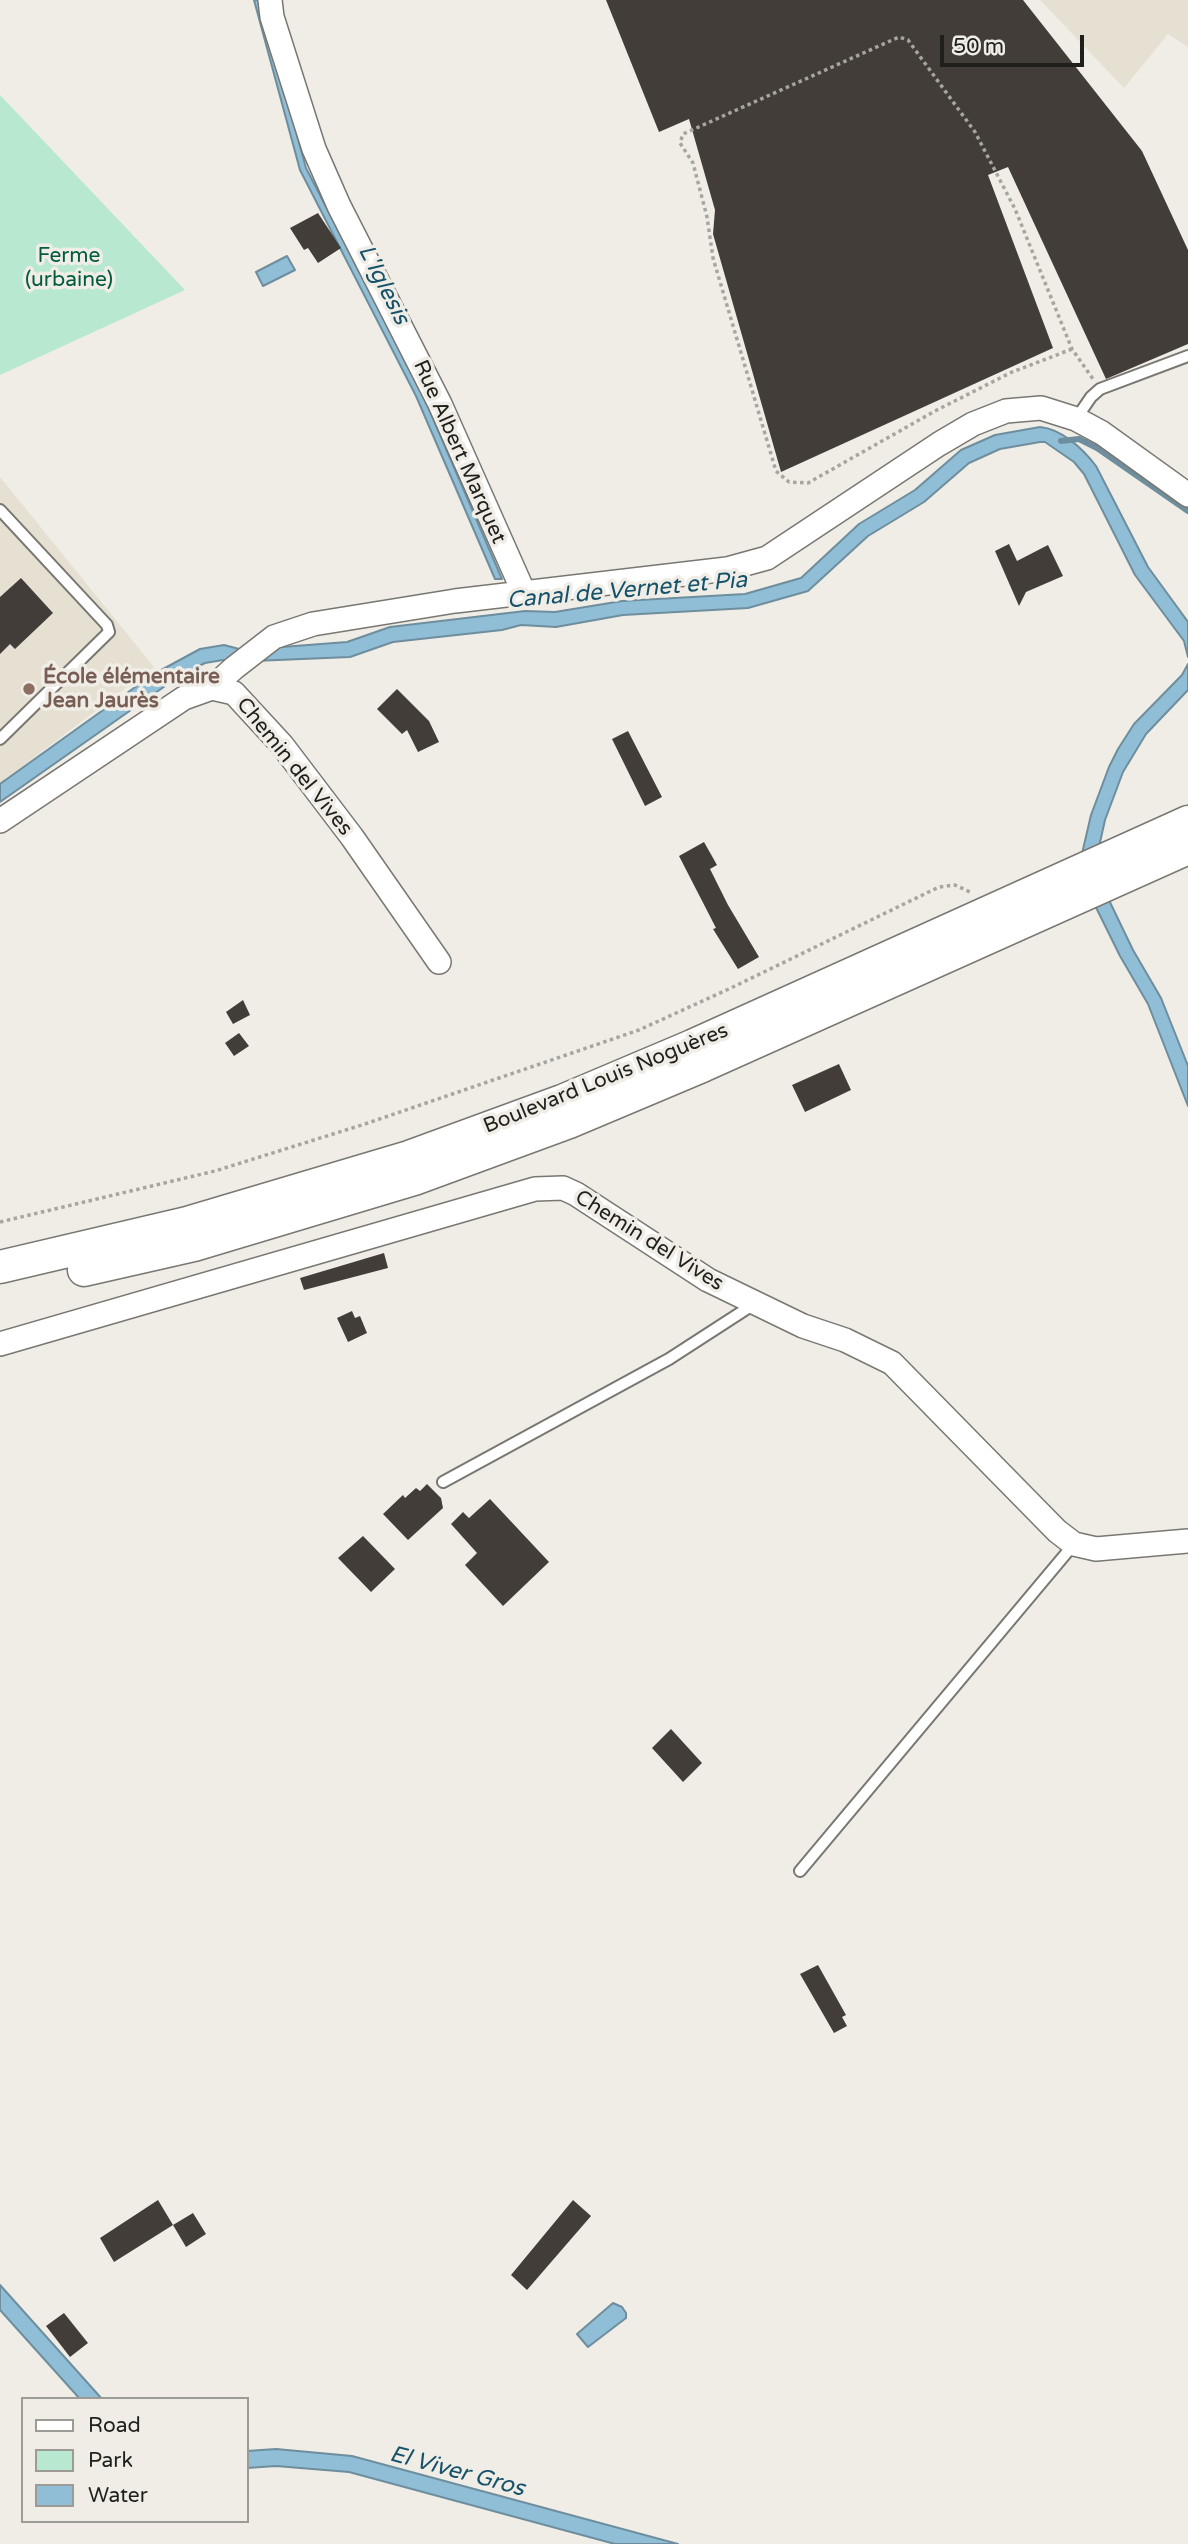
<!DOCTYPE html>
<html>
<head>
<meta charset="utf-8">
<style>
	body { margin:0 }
	#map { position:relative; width:1188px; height:2544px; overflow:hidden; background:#efede6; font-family:"Varela Round",sans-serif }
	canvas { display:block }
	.legend { position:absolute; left:21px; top:2397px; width:228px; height:126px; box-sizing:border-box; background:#efede6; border:2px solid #9c9b95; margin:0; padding:9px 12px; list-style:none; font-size:21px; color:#1f1f1c }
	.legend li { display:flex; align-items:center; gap:14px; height:35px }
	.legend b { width:35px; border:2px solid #9c9b95 }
	.scale { position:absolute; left:940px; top:35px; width:144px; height:32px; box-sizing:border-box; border:4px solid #1f1f1c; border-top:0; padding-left:9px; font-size:21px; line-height:24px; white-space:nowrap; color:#1f1f1c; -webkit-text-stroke:5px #efede6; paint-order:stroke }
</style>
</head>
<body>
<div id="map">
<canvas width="1188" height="2544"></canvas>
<ul class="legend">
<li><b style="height:9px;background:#fff"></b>Road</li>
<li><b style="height:19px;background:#b8e8d0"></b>Park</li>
<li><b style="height:19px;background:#90bed6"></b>Water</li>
</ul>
<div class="scale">50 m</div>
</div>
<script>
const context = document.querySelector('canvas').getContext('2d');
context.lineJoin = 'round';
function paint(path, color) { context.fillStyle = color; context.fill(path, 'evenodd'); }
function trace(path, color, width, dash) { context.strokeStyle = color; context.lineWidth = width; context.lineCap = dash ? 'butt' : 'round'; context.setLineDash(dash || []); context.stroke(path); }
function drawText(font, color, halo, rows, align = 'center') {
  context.font = font + ' "Varela Round",sans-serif'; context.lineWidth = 7; context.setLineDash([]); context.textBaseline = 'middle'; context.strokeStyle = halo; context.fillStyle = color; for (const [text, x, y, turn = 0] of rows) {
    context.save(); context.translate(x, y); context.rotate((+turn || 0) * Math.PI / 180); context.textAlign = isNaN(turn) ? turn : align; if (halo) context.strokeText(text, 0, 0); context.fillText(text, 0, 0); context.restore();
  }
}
paint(new Path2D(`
	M1040 0H1188V47L1168 34 1124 88Z
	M0 477 154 667 0 783Z`), '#e5e0d2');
paint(new Path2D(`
	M0 95 185 290 0 375Z`), '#b8e8d0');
const water = new Path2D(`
	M254 0H260L306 168 422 393 502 579H495L416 396 300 170Z
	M287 256 295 270 263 286 256 272Z
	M1040 427C1062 429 1083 449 1096 466L1148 567 1188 622V657L1184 641 1135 575 1084 474 1074 462 1045 442H1040L1000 449 969 463 924 502 868 536 808 591 748 608 623 615 556 627 521 625 502 630 393 642 350 657 230 662 223 660 205 663 178 677 0 802V784L152 675 200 649 224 645 243 650 347 642 390 627 525 611 555 612 622 601 745 594 801 578 859 524 915 490 961 450 995 435Z
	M1188 664V690L1146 734 1123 772 1105 820 1094 869 1133 950 1161 998 1188 1066V1106L1148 1004 1120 956 1078 871 1091 815 1109 767 1118 749 1134 724 1182 675Z
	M0 2286V2285L102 2399H80L0 2310Z
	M613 2303 622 2307 626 2313V2318L588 2347 577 2334Z
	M276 2449 352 2456 678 2544H615L349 2472 276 2466 247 2468V2451Z`);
paint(water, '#90bed6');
trace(water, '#6e8e9e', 2);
trace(new Path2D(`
	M1061 441 1079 439 1097 448 1188 511`), '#6e8e9e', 6);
paint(new Path2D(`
	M606 0H1023L1142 151 1188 250V344L1106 379 1008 167 988 175 1053 348 781 472 713 234 715 210 689 119 659 132Z
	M318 213 341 248 318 263 308 248 304 250 290 228Z
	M1009 544 1017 561 1048 545 1063 576 1026 592 1019 606 995 551Z
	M21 578 53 613 15 649 10 644 0 654V597Z
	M397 689 429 721 439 742 418 752 407 730 402 734 377 709Z
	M628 731 662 797 645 806 612 739Z
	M704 842 717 865 710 869 728 905 759 957 738 969 713 929 716 928 679 856Z
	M243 1000 250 1015 233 1024 226 1012Z
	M239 1033 249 1046 234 1056 225 1043Z
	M839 1064 851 1090 805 1112 792 1085Z
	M384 1253 388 1268 304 1290 300 1278Z
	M352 1311 355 1318 360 1316 367 1333 348 1342 337 1318Z
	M427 1484 441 1498 443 1508 408 1540 383 1514 403 1495 405 1498 416 1488 420 1491Z
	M490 1499 549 1562 503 1606 465 1565 477 1553 451 1524 463 1512 469 1518Z
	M363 1536 395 1569 371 1592 338 1558Z
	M671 1729 702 1763 683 1782 652 1748Z
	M818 1965 846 2015 842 2017 847 2026 834 2033 800 1974Z
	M158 2200 173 2225 114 2262 100 2238Z
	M573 2200 591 2216 527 2290 511 2275Z
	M193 2213 206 2234 186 2247 173 2225Z
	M64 2313 88 2343 70 2357 46 2326Z`), '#433d3a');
const lane = new Path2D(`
	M1076 419 1091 397 1100 389 1188 356
	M0 510 107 625 109 632 0 739
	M443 1482 669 1359 754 1304
	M800 1871 1074 1544`);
const street = new Path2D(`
	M270 0 272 17 314 149 339 206 440 404 524 593
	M212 688 234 668 274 637 313 624 455 601 727 569 767 558 939 444 973 424 1006 411 1041 408 1076 419 1102 433 1188 495
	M0 821 184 698 212 688 234 693 282 745 352 837 439 962
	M0 1344 535 1189 563 1188 576 1194 708 1280 803 1326 845 1340 892 1363 1057 1531 1074 1544 1096 1549 1188 1541`);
const secondary = new Path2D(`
	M0 1267 187 1223 409 1157 562 1101 692 1046 1188 822
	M84 1270 194 1245 414 1179 569 1122 702 1066 1188 848`);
trace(lane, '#797771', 14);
trace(street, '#797771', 26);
trace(secondary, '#797771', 35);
trace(new Path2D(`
	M1072 349 1012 372 935 411 808 483 789 482 776 471 713 258 707 217 693 163 680 143 683 134 899 37 908 40 975 132 1015 209 1072 349 1093 379
	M0 1222 215 1171 365 1124 639 1030 731 988 939 887 955 885 972 893`), '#a6a59f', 3.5, [3.5, 3.5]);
trace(lane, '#fff', 10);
trace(street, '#fff', 23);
trace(secondary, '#fff', 32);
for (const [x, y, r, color] of [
	[29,689,7,"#8d6e63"]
]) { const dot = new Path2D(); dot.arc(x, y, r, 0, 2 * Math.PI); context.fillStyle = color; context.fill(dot); trace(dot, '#efede6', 2.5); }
drawText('21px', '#005b3f', '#efede6', [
	["Ferme",69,256],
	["(urbaine)",69,280]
]);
drawText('21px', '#1f1f1c', '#efede6', [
	["Rue Albert Marquet",459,452,66],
	["Chemin del Vives",294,767,51],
	["Boulevard Louis Noguères",606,1079,-22],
	["Chemin del Vives",649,1241,32]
]);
drawText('bold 21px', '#785e54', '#efede6', [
	["École élémentaire",43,677],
	["Jean Jaurès",43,701]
], 'left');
drawText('italic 23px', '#16526a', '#efede6', [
	["L'Iglesis",383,285,63],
	["Canal de Vernet et Pia",627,591,-5],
	["El Viver Gros",457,2472,15]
]);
</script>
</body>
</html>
